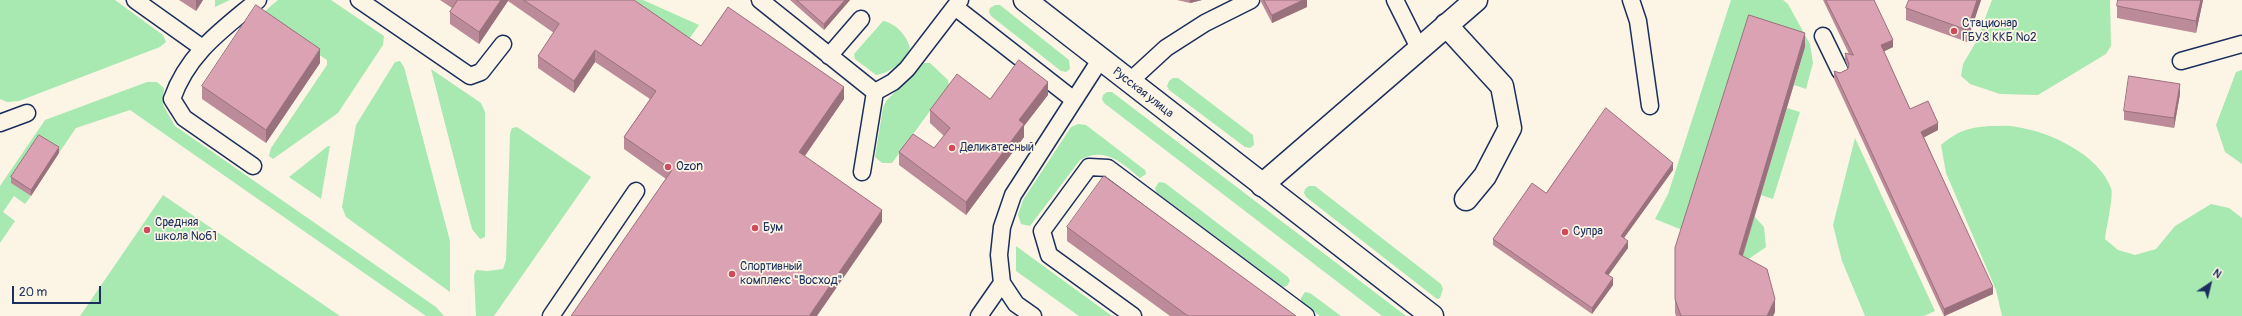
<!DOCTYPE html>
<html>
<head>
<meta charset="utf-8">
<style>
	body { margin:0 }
	#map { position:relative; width:2242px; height:316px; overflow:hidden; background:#fcf5e5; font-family:Pangolin,sans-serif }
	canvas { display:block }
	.north { position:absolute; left:2190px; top:264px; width:40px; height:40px; -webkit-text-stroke:3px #fcf5e5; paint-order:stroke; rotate:35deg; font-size:11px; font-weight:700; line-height:16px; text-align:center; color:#1b2f5e }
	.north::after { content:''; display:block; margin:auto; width:14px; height:18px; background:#1b2f5e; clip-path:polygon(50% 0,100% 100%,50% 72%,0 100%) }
	.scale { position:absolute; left:12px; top:286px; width:89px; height:18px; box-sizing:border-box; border:2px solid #1b2f5e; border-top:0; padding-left:5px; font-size:12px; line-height:14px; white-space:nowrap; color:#1b2f5e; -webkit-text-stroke:3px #fcf5e5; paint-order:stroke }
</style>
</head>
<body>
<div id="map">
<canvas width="2242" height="316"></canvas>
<div class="north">N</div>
<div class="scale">20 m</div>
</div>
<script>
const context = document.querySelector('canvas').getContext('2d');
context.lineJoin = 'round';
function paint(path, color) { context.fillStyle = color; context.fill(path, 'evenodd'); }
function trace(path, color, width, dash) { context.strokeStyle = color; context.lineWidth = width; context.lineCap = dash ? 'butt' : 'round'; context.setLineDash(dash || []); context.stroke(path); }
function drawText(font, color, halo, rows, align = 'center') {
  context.font = font + ' Pangolin,sans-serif'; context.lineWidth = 3.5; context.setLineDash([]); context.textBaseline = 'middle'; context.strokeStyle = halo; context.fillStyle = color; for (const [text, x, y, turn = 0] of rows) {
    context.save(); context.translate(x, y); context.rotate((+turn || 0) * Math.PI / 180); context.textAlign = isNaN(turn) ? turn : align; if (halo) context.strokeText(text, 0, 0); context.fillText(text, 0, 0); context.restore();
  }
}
paint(new Path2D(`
	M0 0H115L163 35 166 42 160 47 19 101 7 102 0 99Z
	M215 0H230L215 7Z
	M278 0H331L384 36 383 45 338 113 273 159 269 156 271 148 327 65V60L265 19V11Z
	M636 0H643L699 25 684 46 630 9Z
	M1731 0H1783L1788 4 1810 44 1813 63 1806 89 1794 85 1805 47 1685 231 1655 219 1668 194Z
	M1992 0H2110L2111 46 2106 54 2038 95 2000 94 1970 84 1961 76 1963 64 1976 42Z
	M995 5H1000L1069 60 1070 69 1066 72 1061 71 991 16 989 12 990 8Z
	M883 21C896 23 907 36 910 48 904 62 890 73 876 75L855 59 854 54Z
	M400 61 404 67 450 241V292L346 217 342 207 356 125 395 62Z
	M924 63H930L948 80 949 85 892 163H882L875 157 883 108 886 101Z
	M431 69 481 103 485 112V237L480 239 472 229Z
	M2242 70V164L2225 152 2216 125 2236 72Z
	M1173 78H1178L1253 135 1254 145 1250 148 1245 147 1169 90 1167 86 1169 81Z
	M147 82H157L164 88 163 105 175 126 436 307 444 316H426L130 110 76 128 59 153 39 141 11 182 31 196 25 204 14 196 3 212 15 221 0 243V186L45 120Z
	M1107 92H1112L1406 316H1382L1104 103 1102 99 1103 95Z
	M1787 108 1800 112 1773 199 1761 195Z
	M1078 124 1086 125 1145 170 1146 174 1140 178C1122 163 1105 146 1080 160L1030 226 1021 224 1018 215 1023 200 1071 127Z
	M1989 126C1998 126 2008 125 2017 127 2050 132 2098 154 2111 188 2114 196 2106 229 2105 239L2118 250 2135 255 2156 249 2175 226 2211 204 2229 208 2242 218V316H2002L1996 290 1946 173 1941 145C1958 131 1967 128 1989 126Z
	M517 127 591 177 494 316H476L474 275 476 270 487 271 503 269 506 260 510 134 512 128Z
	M1855 138 1935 311 1924 316H1865L1842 261 1833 225Z
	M328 146H330L321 199 289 177Z
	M1159 182 1165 183 1288 277 1290 281 1287 286 1283 287 1156 192 1155 188Z
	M1309 186H1315L1441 284 1443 289 1440 298 1437 299 1306 197 1304 193 1305 189Z
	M163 195 340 316H80Z
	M1754 216 1764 227 1766 247 1740 265Z
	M1016 246 1112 316H1079L1016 271Z
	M1305 292 1310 293 1341 316H1320L1301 302V298Z`), '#a8e8b1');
const service = new Path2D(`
	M135 0 201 47
	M359 0 470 76 481 72 503 44
	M760 0 875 92
	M1395 0 1419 48
	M1631 0 1638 21 1650 106
	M955 7 1074 100
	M1823 36 1840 71
	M829 56 861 19
	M2181 61 2242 44
	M1129 82 1166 48 1205 23 1251 0
	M875 92 893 82 907 69 960 0
	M0 123 27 113
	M253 166 184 118 172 99C188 53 222 30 258 0
	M862 172 875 92
	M551 316 636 191
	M979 316 1002 283
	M1033 316 1016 304 1002 283 999 255 1002 227 1013 195 1100 60
	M1133 316 1049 255 1042 231 1089 167 1108 168 1306 316`);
const tertiary = new Path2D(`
	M1446 25 1502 86 1510 128 1485 176 1466 199
	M1262 185 1476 0`);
const primary = new Path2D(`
	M1025 0 1432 316`);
trace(service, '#1b2f5e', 19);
trace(tertiary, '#1b2f5e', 25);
trace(primary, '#1b2f5e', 25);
trace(service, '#fcf5e5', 16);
trace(tertiary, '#fcf5e5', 22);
trace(primary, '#fcf5e5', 22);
paint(new Path2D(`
	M179 0H203L196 11Z
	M440 0H634L701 46 844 99 805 156 882 222 666 179 624 149V137L650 99 595 62 574 93 538 68V56L554 33 508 1 479 44 450 24V12L452 8Z
	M790 0H850L824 30Z
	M1177 0H1202L1190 3Z
	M1260 0H1307V7L1272 23Z
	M1823 0H1874L1893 47 1884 51 1910 109 1938 130 1924 137 1993 294 1945 316H1944L1834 79V71L1840 73 1848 69V68L1845 60V53L1849 54Z
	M1909 0H1981L1967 42 1906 20V8Z
	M2203 0 2196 33 2117 18V6Z
	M1805 47 1743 256 1775 312 1773 316H1676L1675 313V248Z
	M320 63 266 143 202 99V86Z
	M2180 94 2174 128 2124 120V111Z
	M1048 95 1024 126V137L966 215 899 165V152L934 148 944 136 930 123V110Z
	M59 153 31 196 11 183V177Z
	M1673 170 1624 238 1628 248 1608 275 1613 285 1592 314 1493 245V239Z
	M1067 227 1296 316H1170L1067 241Z`), '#bc8b9a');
paint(new Path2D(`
	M196 0H203L196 11Z
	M501 0H508V1L479 44V32Z
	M845 0H850L824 30V24Z
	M1190 0H1202L1190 3Z
	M1303 0H1307V7L1272 23V15Z
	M1977 0H1981L1967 42V30Z
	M2201 0H2203L2196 33V21Z
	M1805 33V47L1739 267V254Z
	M1893 40V47L1881 53V45Z
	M320 49V63L266 143V130Z
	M595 50V62L574 93V81Z
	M1048 82V95L1024 126V137L966 215V202L1019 120Z
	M2180 84V94L2174 128V118Z
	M844 87V99L799 164V152Z
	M1938 123V130L1921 139V132Z
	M59 147V153L31 196V190Z
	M1673 163V170L1621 242V236Z
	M882 210V222L817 316H809Z
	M1628 241V248L1605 280V273Z
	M1613 278V285L1592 314V308Z
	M1993 287V294L1944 316V309Z
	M1775 299V312L1773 316H1767Z`), '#99717d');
const building = new Path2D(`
	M458 0H501L479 32 450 12Z
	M524 0H634L701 46 728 7 844 87 799 152 882 210 809 316H571L672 170 624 137 656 91 595 50 574 81 538 56 559 24Z
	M797 0H845L824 24Z
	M1264 0H1303L1272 15Z
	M1826 0H1874L1893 40 1881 45 1910 109 1928 101 1938 123 1921 132 1993 287 1944 309 1834 71 1840 73 1848 69 1849 64 1845 53 1853 55Z
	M1909 0H1977L1967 30 1906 8Z
	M2118 0H2201L2196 21 2117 6Z
	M256 5 320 49 266 130 202 86Z
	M1749 15 1805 33 1739 254 1767 269 1775 299 1767 316H1681L1675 299V248Z
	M1019 60 1048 82 1019 120 1024 124 966 202 899 152 913 134 934 148 950 128 930 110 957 74 990 99Z
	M2129 76 2180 84 2174 118 2124 111Z
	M1606 108 1673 163 1621 236 1628 241 1605 273 1613 278 1592 308 1493 239 1532 183 1546 193Z
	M39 135 59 147 31 190 11 177Z
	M1104 176 1296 316H1188L1067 227Z`);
paint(building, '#dba2b3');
trace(building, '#99717d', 1);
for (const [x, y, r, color] of [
	[1954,31,4,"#d1495b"],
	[952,148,4,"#d1495b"],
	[668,167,4,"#d1495b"],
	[755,228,4,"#d1495b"],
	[147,230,4,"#d1495b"],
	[1565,232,4,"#d1495b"],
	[732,274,4,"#d1495b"]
]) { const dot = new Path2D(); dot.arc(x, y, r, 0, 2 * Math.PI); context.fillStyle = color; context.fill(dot); trace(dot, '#fcf5e5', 1.5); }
drawText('12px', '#1b2f5e', '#fcf5e5', [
	["Стационар",1962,24],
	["ГБУЗ ККБ №2",1962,38],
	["Деликатесный",960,148],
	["Ozon",676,167],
	["Средняя",155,223],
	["школа №61",155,237],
	["Бум",763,228],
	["Супра",1573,232],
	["Спортивный",740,267],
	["комплекс \"Восход\"",740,281]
], 'left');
drawText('12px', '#1b2f5e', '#fcf5e5', [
	["Русская улица",1143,93,38]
]);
</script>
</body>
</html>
